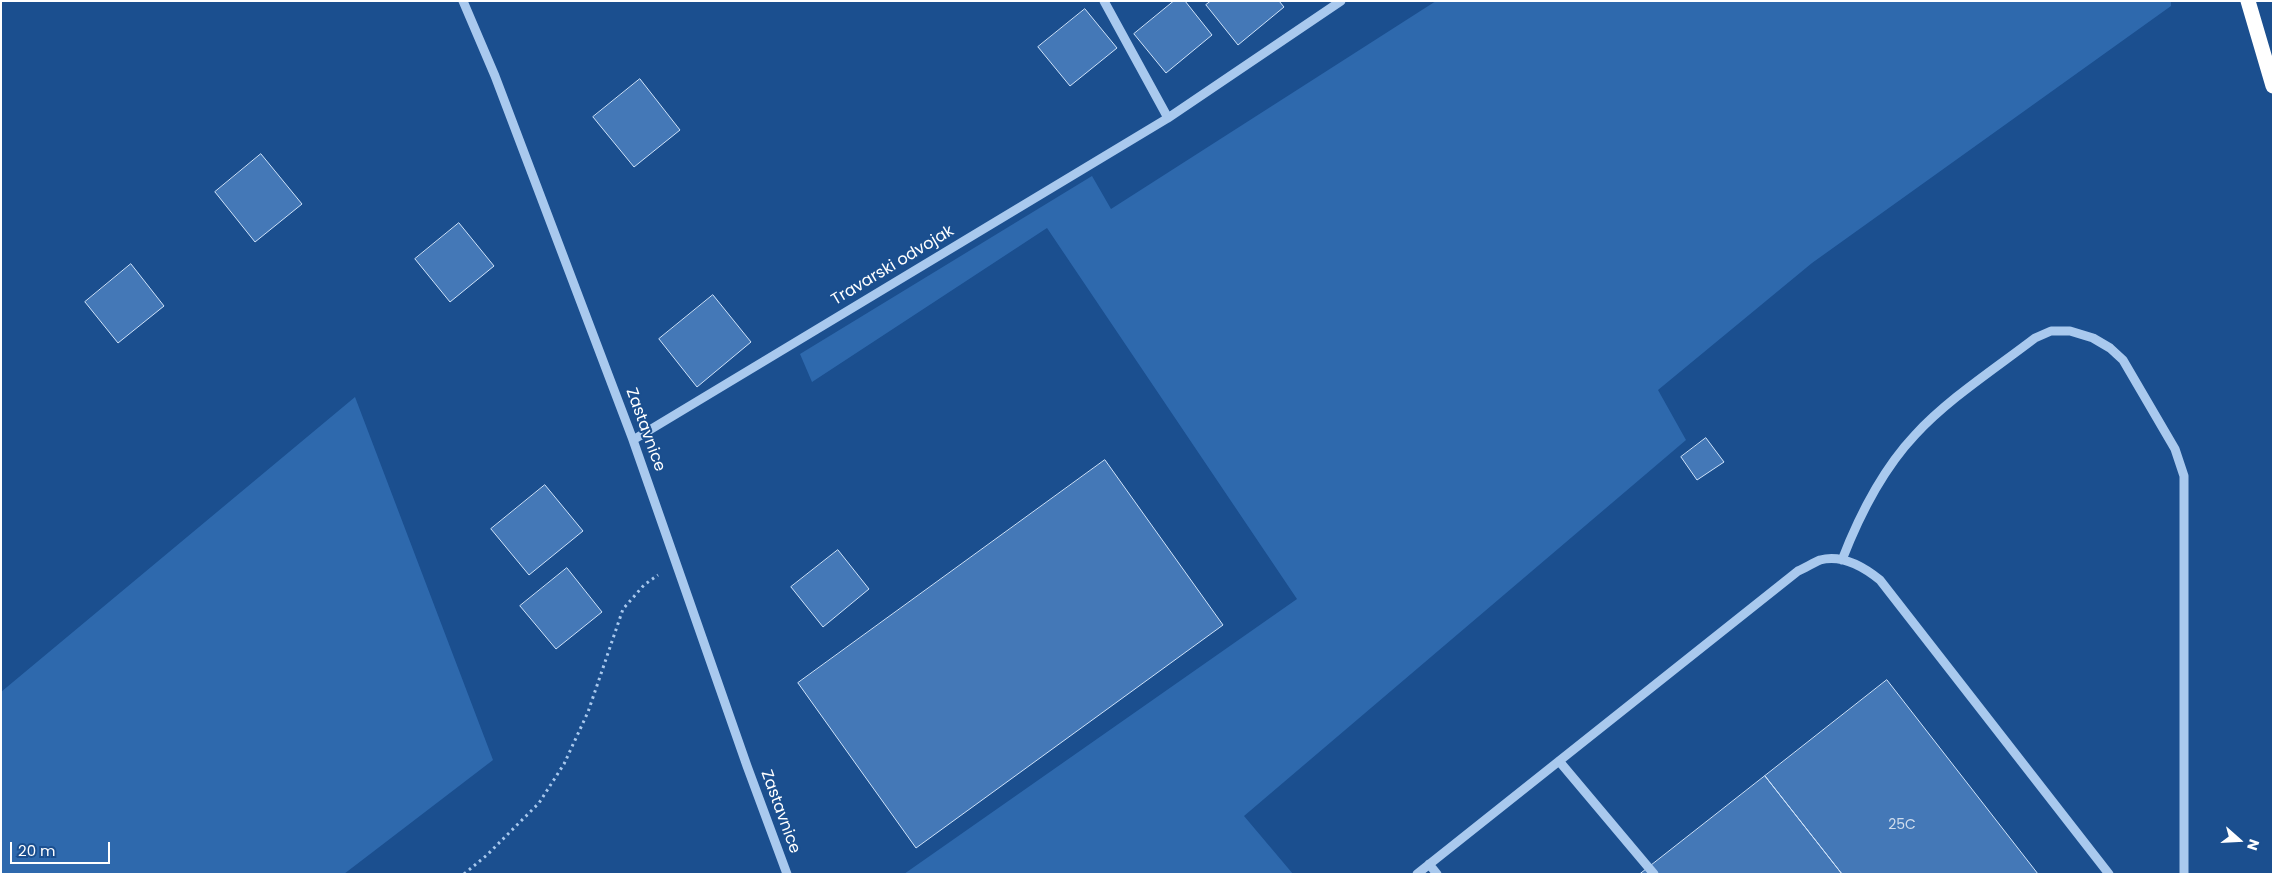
<!DOCTYPE html>
<html>
<head>
<meta charset="utf-8">
<style>
	body { margin:0 }
	#map { position:relative; width:2274px; height:875px; overflow:hidden; background:#1b4f8f; font-family:Poppins,sans-serif }
	canvas { display:block }
	.frame { position:absolute; inset:0; border:2px solid #fff; pointer-events:none }
	.north { position:absolute; left:2214px; top:815px; width:50px; height:50px; -webkit-text-stroke:4px #1b4f8f; paint-order:stroke; rotate:109deg; font-size:14px; font-weight:700; line-height:20px; text-align:center; color:#fff }
	.north::after { content:''; display:block; margin:auto; width:18px; height:22px; background:#fff; clip-path:polygon(50% 0,100% 100%,50% 72%,0 100%) }
	.scale { position:absolute; left:10px; top:842px; width:100px; height:22px; box-sizing:border-box; border:2px solid #fff; border-top:0; padding-left:6px; font-size:15px; line-height:18px; white-space:nowrap; color:#fff; -webkit-text-stroke:4px #1b4f8f; paint-order:stroke }
</style>
</head>
<body>
<div id="map">
<canvas width="2274" height="875"></canvas>
<div class="frame"></div>
<div class="north">N</div>
<div class="scale">20 m</div>
</div>
<script>
const context = document.querySelector('canvas').getContext('2d');
context.lineJoin = 'round';
function paint(path, color) { context.fillStyle = color; context.fill(path, 'evenodd'); }
function trace(path, color, width, dash) { context.strokeStyle = color; context.lineWidth = width; context.lineCap = dash ? 'butt' : 'round'; context.setLineDash(dash || []); context.stroke(path); }
function drawText(font, color, halo, rows, align = 'center') {
  context.font = font + ' Poppins,sans-serif'; context.lineWidth = 4; context.setLineDash([]); context.textBaseline = 'middle'; context.strokeStyle = halo; context.fillStyle = color; for (const [text, x, y, turn = 0] of rows) {
    context.save(); context.translate(x, y); context.rotate((+turn || 0) * Math.PI / 180); context.textAlign = isNaN(turn) ? turn : align; if (halo) context.strokeText(text, 0, 0); context.fillText(text, 0, 0); context.restore();
  }
}
paint(new Path2D(`
	M1436 1H2171V6L1812 263 1658 390 1686 440 1244 816 1293 874H904L1297 599 1047 228 812 382 800 354 1092 176 1111 209Z
	M355 397 493 760 344 874H1V692Z`), '#2e69ad');
const building = new Path2D(`
	M1174 1H1185L1212 35 1166 73 1134 34Z
	M1211 1H1279L1284 7 1238 45 1206 5Z
	M1085 9 1117 48 1070 86 1038 47Z
	M640 79 680 130 634 167 593 117Z
	M261 154 302 204 255 242 215 192Z
	M459 223 494 266 450 302 415 259Z
	M131 264 164 306 118 343 85 302Z
	M713 295 751 342 697 387 659 339Z
	M1706 438 1724 462 1697 480 1681 457Z
	M1105 460 1223 625 916 848 798 683Z
	M545 485 583 531 529 575 491 529Z
	M838 550 869 589 823 627 791 587Z
	M567 568 602 612 556 649 520 606Z
	M1887 680 2038 874H1842L1765 776Z
	M1765 776 1842 874H1640Z`);
paint(building, '#4478b7');
trace(building, '#cfe3fa', 1);
trace(new Path2D(`
	M464 874 487 855 539 803 564 764 588 712 623 609 644 585 658 575`), '#a9c9ee', 3, [2.5, 4]);
trace(new Path2D(`
	M463 1 495 76 633 440 747 766 787 874
	M1104 1 1168 118
	M633 440 1168 118 1341 1
	M1842 560C1859 516 1883 469 1915 435 1948 399 1996 368 2035 338L2051 331H2070L2093 338 2110 348 2123 360 2175 449 2184 476V874
	M1559 761 1654 874
	M1429 864 1437 874
	M1417 874 1798 571C1805 568 1813 563 1820 560 1842 554 1864 567 1880 580L2109 874`), '#a9c9ee', 9);
trace(new Path2D(`
	M2248 1 2273 86`), '#fff', 15);
drawText('14px', '#d0dded', null, [
	["25C",1902,825]
]);
drawText('16px', '#fff', '#1b4f8f', [
	["Travarski odvojak",893,266,-31],
	["Zastavnice",645,430,70],
	["Zastavnice",780,812,70]
]);
</script>
</body>
</html>
